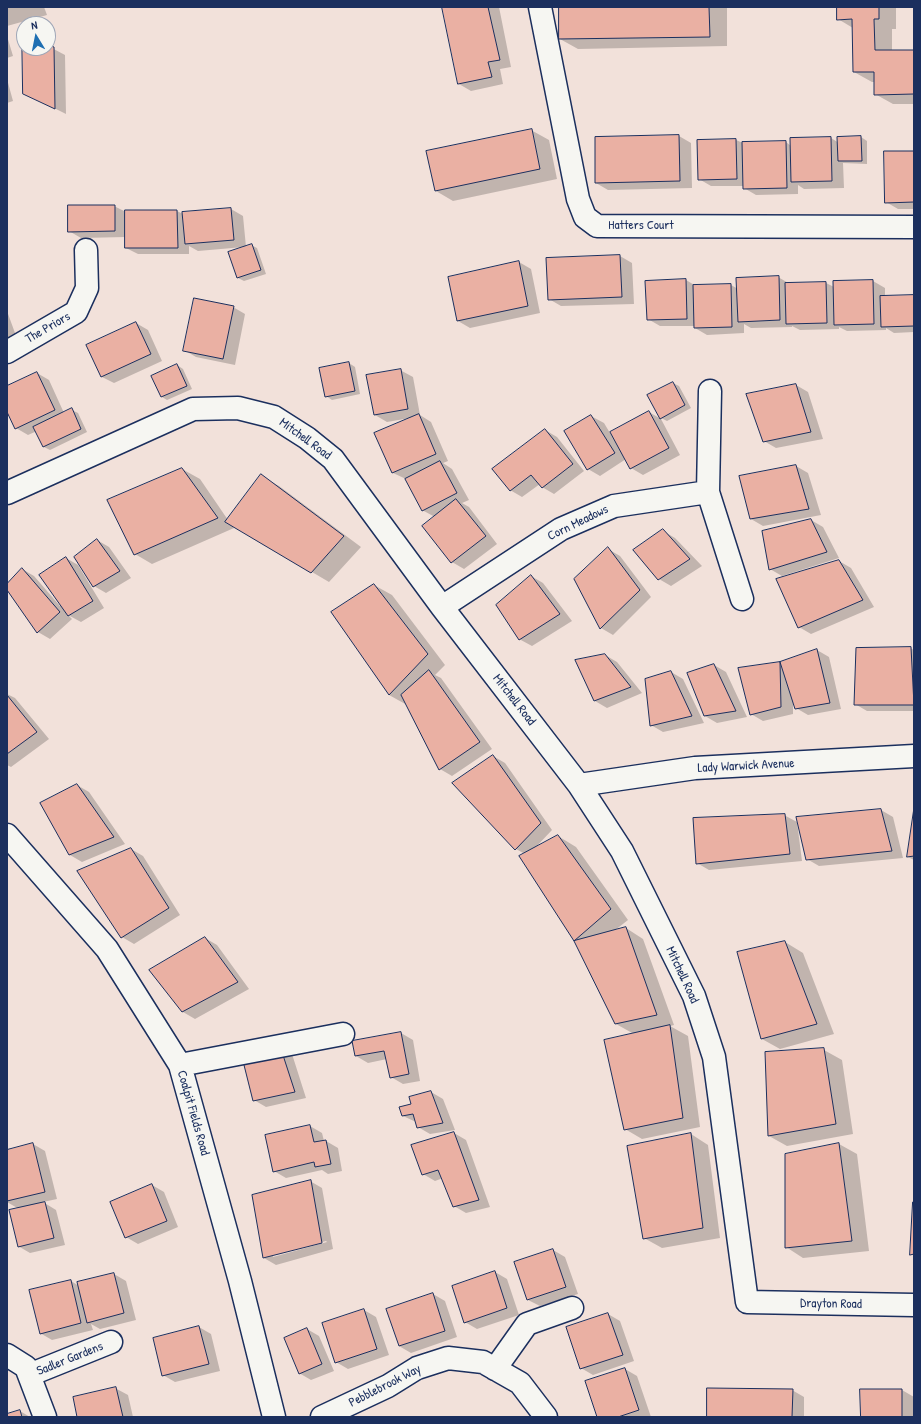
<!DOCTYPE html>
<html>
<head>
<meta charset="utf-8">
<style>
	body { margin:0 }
	#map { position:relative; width:921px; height:1424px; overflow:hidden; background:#f2e1da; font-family:"Patrick Hand",sans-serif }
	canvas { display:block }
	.frame { position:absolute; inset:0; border:8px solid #1b2f5e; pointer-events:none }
	.north { position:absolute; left:16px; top:16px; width:40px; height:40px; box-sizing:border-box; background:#f6f6f2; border:1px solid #9ea6b7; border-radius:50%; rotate:350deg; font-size:11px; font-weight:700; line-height:16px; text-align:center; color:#1b2f5e }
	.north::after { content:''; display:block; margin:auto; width:14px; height:18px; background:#1f6fb2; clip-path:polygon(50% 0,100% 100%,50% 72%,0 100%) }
</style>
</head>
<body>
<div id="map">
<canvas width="921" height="1424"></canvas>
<div class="frame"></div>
<div class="north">N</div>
</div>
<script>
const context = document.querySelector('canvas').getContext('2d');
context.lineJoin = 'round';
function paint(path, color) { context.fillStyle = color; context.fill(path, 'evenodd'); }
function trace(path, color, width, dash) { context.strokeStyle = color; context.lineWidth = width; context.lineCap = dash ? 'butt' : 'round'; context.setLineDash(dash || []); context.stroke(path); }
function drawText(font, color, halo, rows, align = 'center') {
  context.font = font + ' "Patrick Hand",sans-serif'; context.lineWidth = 4; context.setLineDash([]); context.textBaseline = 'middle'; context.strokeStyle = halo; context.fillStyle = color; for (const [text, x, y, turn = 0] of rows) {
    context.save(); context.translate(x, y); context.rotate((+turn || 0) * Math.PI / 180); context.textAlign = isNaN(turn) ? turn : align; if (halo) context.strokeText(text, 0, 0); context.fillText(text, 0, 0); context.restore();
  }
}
paint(new Path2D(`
	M7 7H44L47 15 7 26Z
	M443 7H499L511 67 500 69 503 84 471 91 459 84Z
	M560 7H727V46L578 49 560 39Z
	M838 7H896V29H892V51H914V104H893L875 94V82H872L854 72 853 28 838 19Z
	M23 34 24 48H48V46L65 55 66 114 24 93Z
	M7 36 13 56 7 58Z
	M7 79 13 101 7 103Z
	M531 130 549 140 557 179 453 201 436 191Z
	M679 136 691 143 692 188 608 190 596 183Z
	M861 137 867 141V164L843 163 844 188 804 189 798 185V194L756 195 744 188V186H711L699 179 698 141 736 140 743 143 786 142 791 146 831 138 839 143 838 138Z
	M914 152V209H898L886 202Z
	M114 206 126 212 177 211 183 214 231 209 243 216 246 247 251 245 257 248 266 274 244 281 238 278 244 247 198 251 189 246V254H138L126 248V237L81 238 69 231Z
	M620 256 632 263 634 304 561 306 549 299Z
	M519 262 531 269 540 313 470 328 458 321Z
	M778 277 790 284 826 283 834 287 873 281 885 288V297L914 296V332L894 333 886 328V330L847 331 839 327V329L800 330 792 326V327L751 328 744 324V333L707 335 695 328V326H660L648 319 686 280 696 286 731 285 738 289Z
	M233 307 245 314 235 365 196 357 184 350Z
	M7 311 19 344 7 348Z
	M136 323 148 330 162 361 114 383 102 377Z
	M349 363 355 367 360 394 332 400 326 396Z
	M177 365 183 369 192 389 167 400 162 397Z
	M400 370 413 377 420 415 431 422 448 461 443 463 452 469 469 500 462 503 469 507 497 544 464 569 452 562 435 517 422 510 406 479 393 473 410 418 387 422 375 415Z
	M37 373 49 380 64 413 72 410 78 413 87 432 50 450 44 447 37 431 28 435 16 428 7 410V387Z
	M673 383 679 386 691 408 667 421 661 418Z
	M796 385 808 392 823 439 776 448 764 441Z
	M649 412 661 419 680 455 643 475 631 468 626 459 600 476 588 469 565 432 591 416 604 423 610 433Z
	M545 430 557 437 584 471 554 494 542 487 540 484 522 497 510 490Z
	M796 466 808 473 821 515 763 526 751 519Z
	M182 469 200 479 228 520 261 476 279 486 361 547 329 582 232 525 234 528 152 564 135 554Z
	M811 520 823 527 839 558 782 576 770 569Z
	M663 531 675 538 702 566 671 586 659 579Z
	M97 540 109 547 131 578 106 593 94 586 76 557Z
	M608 549 620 556 651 597 613 635 601 628 576 580Z
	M66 558 78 565 104 608 81 622 68 615 72 619 50 639 38 632 7 588V585L22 569 34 576 60 606 61 605Z
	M839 561 851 568 874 607 811 634 799 627Z
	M531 576 543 583 572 621 532 646 519 639Z
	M374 585 392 595 445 665 435 675 441 678 492 749 452 776 440 769 407 705 389 695 333 612Z
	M910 648 914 650V711H867L855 704Z
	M817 650 829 657 841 709 808 715 796 708 793 699V714L763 721 751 714 740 668 780 663Z
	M605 655 617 662 642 693 607 708 595 701 577 661Z
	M714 665 726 672 747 717 717 723 705 716Z
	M671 672 683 679 704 723 663 732 651 725Z
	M7 694 15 698 49 739 11 767 7 765Z
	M493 756 505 763 552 830 535 848 558 836 576 847 628 920 614 931 626 928 643 939 674 1025 670 1026 688 1036 700 1127 642 1139 625 1129 634 1034 616 1024 575 941 521 856 525 854 516 849Z
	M77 785 89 792 125 844 82 862 70 855 41 803Z
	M881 810 893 817 903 858 819 866 807 859Z
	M914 814V860L908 857Z
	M784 815 797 822 802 861 709 870 697 863Z
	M131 849 143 856 180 915 134 944 122 937Z
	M205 938 217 945 249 989 195 1019 183 1012 151 971Z
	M785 942 803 953 834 1034 780 1049 762 1039Z
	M401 1033 413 1040 420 1081 403 1084 391 1077 387 1059 368 1063 356 1056Z
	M280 1047 292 1054 306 1098 266 1107 254 1100Z
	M824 1050 842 1060 853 1134 787 1146 769 1136 766 1053Z
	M431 1092 443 1099 455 1130 430 1134 418 1127 416 1122 403 1116 412 1104Z
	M310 1126 322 1133 324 1141H326L338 1148 342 1171 328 1174 322 1170 286 1178 274 1171Z
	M454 1133 466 1140 490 1207 466 1213 454 1206 443 1178 435 1181 423 1174Z
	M691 1134 708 1145 720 1238 662 1248 644 1238Z
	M33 1144 45 1151 57 1199 43 1202 56 1210 65 1245 30 1253 18 1246 19 1209 7 1202V1151Z
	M839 1144 857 1154 869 1251 803 1258 786 1247V1155Z
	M310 1181 322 1188 333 1249 276 1265 264 1258ZM326 1241 327 1242 273 1257V1255Z
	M152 1185 164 1192 178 1227 138 1244 126 1237Z
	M553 1250 565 1257 578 1294 540 1306 528 1300Z
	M495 1272 507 1279 519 1315 477 1329 465 1322Z
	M114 1274 126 1281 136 1320 100 1329 91 1324 93 1330 52 1340 40 1333 71 1281 79 1286Z
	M433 1294 445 1301 457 1337 411 1353 399 1346Z
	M364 1310 376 1317 389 1355 348 1369 336 1362Z
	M608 1314 620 1321 634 1361 593 1375 581 1368 567 1328Z
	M199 1327 211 1334 220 1371 175 1382 163 1375Z
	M307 1329 319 1336 334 1371 311 1380 299 1373Z
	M625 1369 637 1376 651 1417H598Z
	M115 1388 128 1395 133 1417H79Z
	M792 1390 804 1397V1417H708Z
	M902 1390 914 1397V1417H862Z
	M20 1411 30 1417H7V1415Z`), '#0003');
const building = new Path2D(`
	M442 7H488L500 60 488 62 492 77 458 84Z
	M559 7H709L710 37 559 39Z
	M837 7H879V19H874L875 50H914V94L874 95V72H853L852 19 837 20Z
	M22 32 24 33V48H48V45L54 47 55 109 23 94Z
	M532 129 540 169 435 191 426 151Z
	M679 135 680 181 595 183V137Z
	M861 136 862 161H838L837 137Z
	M831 137 832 181 791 182 790 138Z
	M736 139 737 179 698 180 697 140Z
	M786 141 787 188 743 189 742 142Z
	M884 151H914V202L885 203Z
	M68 205H115V231L68 232Z
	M231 208 234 240 185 244 182 212Z
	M125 210H177L178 248H125Z
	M252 244 261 270 237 278 228 252Z
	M620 255 622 297 548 300 546 258Z
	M519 261 528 306 457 321 448 277Z
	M779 276 780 320 738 322 736 278Z
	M686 279 687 319 647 320 645 281Z
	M873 280 874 324 834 325 833 281Z
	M826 282 827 323 786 324 785 283Z
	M731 284 732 327 694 328 693 285Z
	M914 295V326L881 327 880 296Z
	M194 298 234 306 223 359 183 351Z
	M136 322 151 354 101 377 86 345Z
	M349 362 355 391 325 397 319 368Z
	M177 364 187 386 161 397 151 376Z
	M401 369 408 409 374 415 366 375Z
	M37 372 55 410 15 429 7 412V386Z
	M673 382 685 405 660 419 647 395Z
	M796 384 811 432 763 442 746 394Z
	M72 408 81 429 43 447 33 427Z
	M649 411 669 448 630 469 610 432Z
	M419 414 436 454 392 473 374 433Z
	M591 415 615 453 587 470 564 431Z
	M545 429 573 464 542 488 531 475 510 491 492 469Z
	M440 461 457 493 422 511 405 479Z
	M796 465 809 509 750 519 739 476Z
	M182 468 218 518 134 555 107 500Z
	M261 474 344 536 311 573 225 522Z
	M456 499 486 536 451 563 422 526Z
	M811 519 827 552 769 570 762 531Z
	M663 529 690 559 658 580 633 550Z
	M97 539 120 571 93 587 74 557Z
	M608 547 640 590 600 629 574 579Z
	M66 557 93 601 68 616 39 575Z
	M839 560 863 600 798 628 776 579Z
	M22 568 60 612 37 633 7 590V584Z
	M531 575 560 614 519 640 496 605Z
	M374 584 428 654 389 695 331 612Z
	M911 647 914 705H854L856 648Z
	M817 649 830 703 795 709 780 662Z
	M605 654 631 687 594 701 575 660Z
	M780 662 781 707 750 715 738 668Z
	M714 664 736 711 704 716 687 673Z
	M429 670 480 742 439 770 401 695Z
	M671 671 692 716 650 726 645 679Z
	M7 695 37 732 7 754Z
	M493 755 541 823 515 850 452 783Z
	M77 784 114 837 69 855 40 803Z
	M914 808V856L907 857Z
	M881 809 892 851 806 860 796 817Z
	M785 814 790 854 696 864 693 818Z
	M558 835 611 909 574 941 519 856Z
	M131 848 169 908 121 938 77 871Z
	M626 927 657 1015 615 1024 574 941Z
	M205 937 238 982 182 1012 149 970Z
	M785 941 817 1024 761 1039 737 952Z
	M670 1025 683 1118 624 1130 604 1040Z
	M401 1032 409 1074 390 1078 384 1051 355 1056 352 1041Z
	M280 1046 295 1092 253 1101 241 1053Z
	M824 1048 836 1124 768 1136 765 1052Z
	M431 1091 443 1123 417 1128 413 1114 402 1116 399 1107 411 1104 409 1097Z
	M310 1125 314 1142 326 1140 331 1164 315 1167 314 1162 273 1172 265 1135Z
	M454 1132 479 1200 453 1207 438 1170 422 1175 411 1145Z
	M691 1133 703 1228 643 1239 627 1146Z
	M33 1143 45 1192 7 1201V1150Z
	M839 1143 852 1241 785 1248V1154Z
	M311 1180 322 1243 263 1258 252 1195Z
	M152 1184 167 1221 125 1238 110 1202Z
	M45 1202 54 1238 18 1247 9 1210Z
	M913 1202H914V1254L910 1255Z
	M553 1249 566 1287 527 1300 514 1262Z
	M495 1271 507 1308 464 1323 452 1286Z
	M114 1273 124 1313 87 1323 77 1282Z
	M71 1280 81 1323 40 1334 29 1290Z
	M433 1293 445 1331 399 1346 386 1309Z
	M364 1309 377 1349 335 1363 322 1323Z
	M608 1313 623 1355 580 1369 566 1327Z
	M199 1326 209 1364 162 1376 153 1338Z
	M307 1328 322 1364 299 1374 284 1338Z
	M625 1368 639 1410 618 1417H597L585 1381Z
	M116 1387 123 1417H77L73 1397Z
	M707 1388 793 1389 792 1417H707Z
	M860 1389H902V1417H861Z
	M20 1410 22 1417H7V1414Z`);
paint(building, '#eab0a3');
trace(building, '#1b2f5e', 1);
const minor = new Path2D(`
	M540 7 578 199 585 217 597 226 914 227
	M7 352 76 312 87 288 86 250
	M710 391 708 492 742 599
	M7 493 193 409 238 408 274 417 307 438 333 459 442 607 579 785 622 851 694 996 714 1057 747 1302 914 1305
	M442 607 561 529 614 506 708 492
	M579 785 695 768 914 756
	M7 835 107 949 180 1065 240 1281 274 1417
	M180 1065 343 1034
	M7 1355 26 1367 45 1417
	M495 1369 527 1324 572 1308
	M29 1375 111 1342
	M322 1417 388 1386 417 1368 448 1358 483 1362 520 1383 546 1417`);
trace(minor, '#1b2f5e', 25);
trace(minor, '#f6f6f2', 22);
drawText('13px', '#1b2f5e', '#f6f6f2', [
	["Hatters Court",641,226],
	["The Priors",48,328,-30],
	["Mitchell Road",305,439,36],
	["Corn Meadows",578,523,-26],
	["Mitchell Road",514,700,52],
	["Lady Warwick Avenue",746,766,-3],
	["Mitchell Road",682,975,65],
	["Coalpit Fields Road",193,1113,74],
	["Drayton Road",831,1304,1],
	["Sadler Gardens",70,1359,-22],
	["Pebblebrook Way",385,1386,-27]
]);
</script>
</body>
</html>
